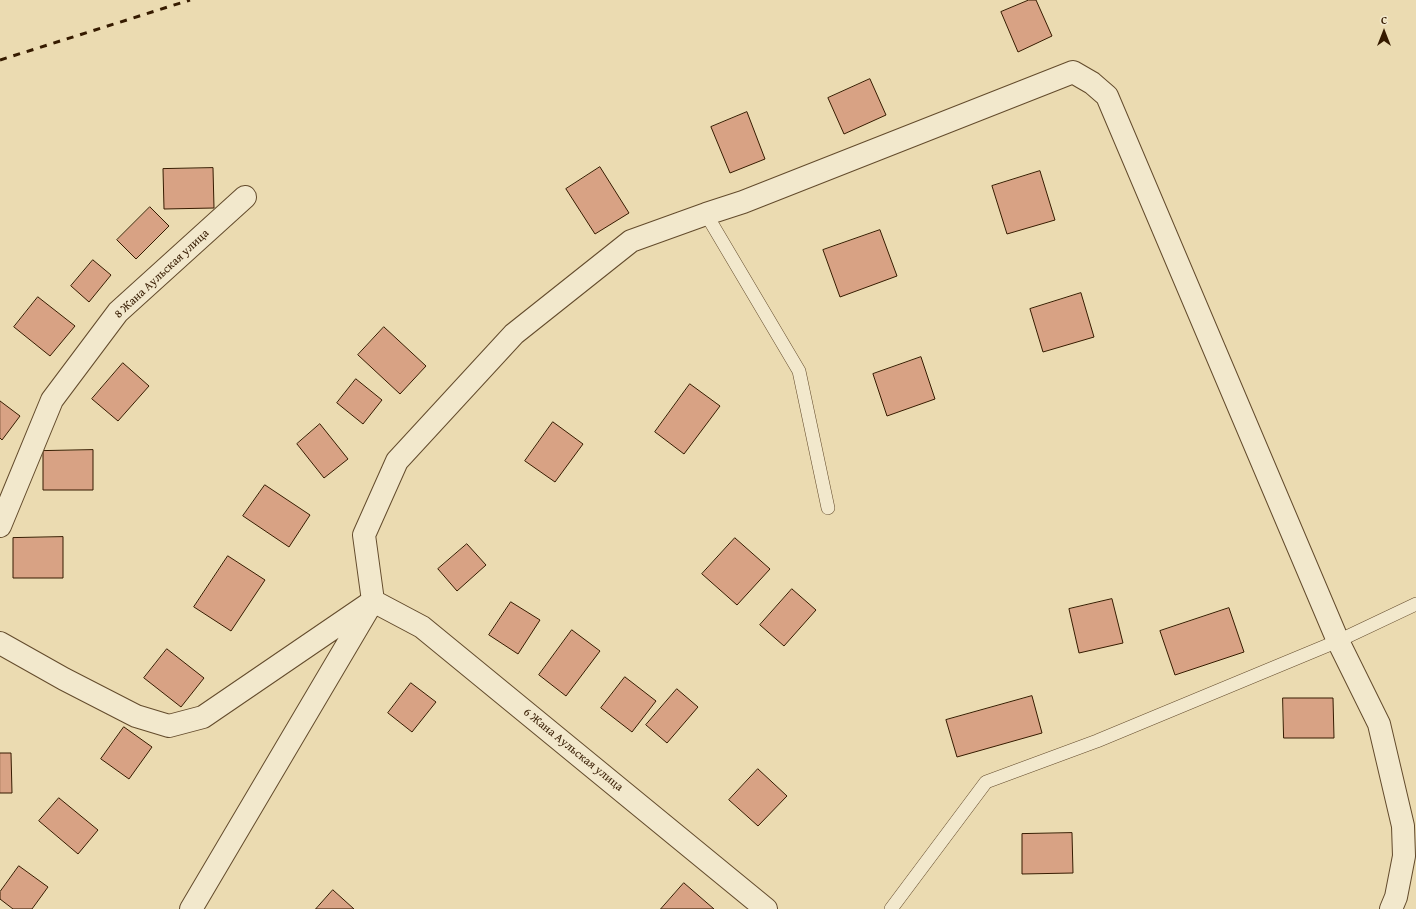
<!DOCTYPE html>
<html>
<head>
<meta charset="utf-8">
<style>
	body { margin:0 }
	#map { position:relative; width:1416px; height:909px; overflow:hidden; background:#ebdbb1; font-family:"Gentium Book Plus",serif }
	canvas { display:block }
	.north { position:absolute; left:1364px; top:12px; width:40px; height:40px; -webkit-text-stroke:3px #f2e8cc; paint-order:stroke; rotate:0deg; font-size:11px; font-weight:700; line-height:16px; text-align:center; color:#361b00 }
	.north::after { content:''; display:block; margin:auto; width:14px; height:18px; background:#361b00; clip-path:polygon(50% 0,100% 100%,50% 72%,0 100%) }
</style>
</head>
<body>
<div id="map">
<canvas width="1416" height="909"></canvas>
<div class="north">С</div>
</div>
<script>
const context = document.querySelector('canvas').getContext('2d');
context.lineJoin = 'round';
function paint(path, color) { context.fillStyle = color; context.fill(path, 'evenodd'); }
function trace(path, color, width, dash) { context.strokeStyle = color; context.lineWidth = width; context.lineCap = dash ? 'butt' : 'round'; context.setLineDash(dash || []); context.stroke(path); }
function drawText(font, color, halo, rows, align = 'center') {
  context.font = font + ' "Gentium Book Plus",serif'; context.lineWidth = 3; context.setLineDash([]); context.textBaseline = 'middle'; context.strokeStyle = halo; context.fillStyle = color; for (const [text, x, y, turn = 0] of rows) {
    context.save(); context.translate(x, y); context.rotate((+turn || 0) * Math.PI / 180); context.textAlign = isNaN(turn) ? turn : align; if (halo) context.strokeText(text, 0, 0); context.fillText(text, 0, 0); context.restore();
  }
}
const building = new Path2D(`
	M1029 0H1036L1052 36 1018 52 1001 12Z
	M870 79 886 115 844 134 828 98Z
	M747 112 765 159 730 173 711 127Z
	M600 167 629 213 595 234 566 189Z
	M213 168 214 208 164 209 163 169Z
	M1040 171 1055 220 1007 234 992 186Z
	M150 207 169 226 136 259 117 240Z
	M880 230 897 276 840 297 823 250Z
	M93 260 111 275 89 302 71 286Z
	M1081 293 1094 337 1043 352 1030 309Z
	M38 297 75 326 50 356 14 327Z
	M384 327 426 366 400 394 358 355Z
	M921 357 935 399 887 416 873 374Z
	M123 363 149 386 118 421 92 399Z
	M356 379 382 400 363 424 337 403Z
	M690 384 720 406 684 454 655 432Z
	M0 401 20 416 2 440 0 438Z
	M553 422 583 444 555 482 525 461Z
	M320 424 348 459 324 478 297 444Z
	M93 450V490H43V451Z
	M265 485 310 515 289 547 243 516Z
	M63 537V578H13V538Z
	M735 538 770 569 737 605 702 574Z
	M467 544 486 565 457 591 438 569Z
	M228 556 265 580 231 631 194 607Z
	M792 589 816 610 784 646 760 625Z
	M1112 599 1123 643 1079 653 1069 609Z
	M511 602 540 620 518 654 489 635Z
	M1229 608 1244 652 1175 675 1160 631Z
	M572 630 600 651 566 696 539 675Z
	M167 649 204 678 181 707 144 678Z
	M625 677 656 701 632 732 601 708Z
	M411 683 436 702 412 732 388 713Z
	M677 689 698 707 667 743 646 725Z
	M1032 696 1042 733 957 757 946 720Z
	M1283 698H1333L1334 738H1284Z
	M124 727 152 747 129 779 101 759Z
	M0 753H11L12 793H0Z
	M758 769 787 796 758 826 729 800Z
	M59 798 98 830 78 854 39 821Z
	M1072 833 1073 873 1022 874V834Z
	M19 866 48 887 32 909H13L0 899V892Z
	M684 883 714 909H661Z
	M333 890 354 909H316Z`);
paint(building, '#d8a284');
trace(building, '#361b00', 1);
const lane = new Path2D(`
	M706 214 799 371 828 508
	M891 909 986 782 1097 741 1338 641 1416 604`);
const street = new Path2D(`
	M0 526 52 400 118 312 245 197
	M0 643 64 679 136 716 169 726 203 717 373 601 422 627 766 909
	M191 909 373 601 364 535 397 461 514 334 631 241 706 214 743 202 1073 72 1092 83 1107 96 1338 641 1379 724 1403 826 1404 856 1396 897 1391 909`);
trace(lane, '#634b2c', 14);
trace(street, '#634b2c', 24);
trace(lane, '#f2e8cc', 13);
trace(street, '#f2e8cc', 22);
trace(new Path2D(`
	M0 60 190 0`), '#361b00', 3, [7, 7]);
drawText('12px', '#361b00', '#f2e8cc', [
	["8 Жана Аульская улица",162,274,-43],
	["6 Жана Аульская улица",573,750,39]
]);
</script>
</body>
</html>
